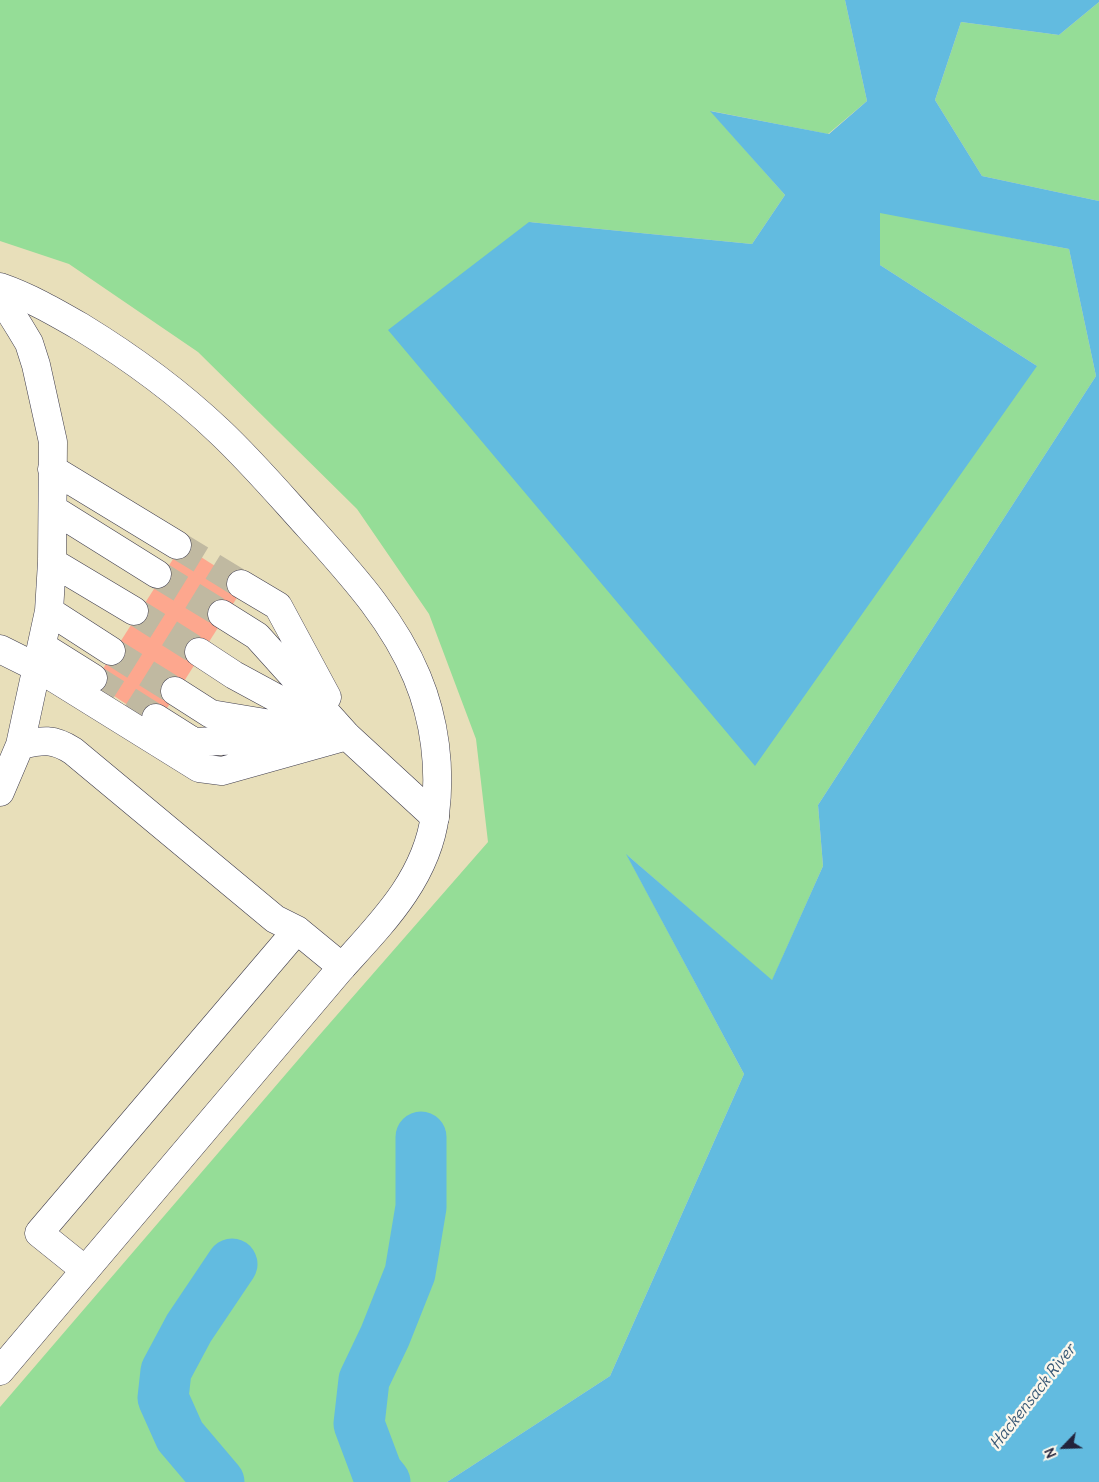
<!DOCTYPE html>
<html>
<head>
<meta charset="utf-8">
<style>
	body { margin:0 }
	#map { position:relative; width:1099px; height:1482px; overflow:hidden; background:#e8dfba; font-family:Delius,sans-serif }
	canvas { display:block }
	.north { position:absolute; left:1039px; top:1422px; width:50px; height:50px; -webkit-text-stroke:4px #fbf7ec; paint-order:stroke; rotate:246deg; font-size:14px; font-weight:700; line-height:20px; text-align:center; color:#22223b }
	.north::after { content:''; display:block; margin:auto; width:18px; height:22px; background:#22223b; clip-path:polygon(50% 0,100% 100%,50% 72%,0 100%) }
</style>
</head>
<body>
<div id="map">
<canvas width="1099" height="1482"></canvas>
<div class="north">N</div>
</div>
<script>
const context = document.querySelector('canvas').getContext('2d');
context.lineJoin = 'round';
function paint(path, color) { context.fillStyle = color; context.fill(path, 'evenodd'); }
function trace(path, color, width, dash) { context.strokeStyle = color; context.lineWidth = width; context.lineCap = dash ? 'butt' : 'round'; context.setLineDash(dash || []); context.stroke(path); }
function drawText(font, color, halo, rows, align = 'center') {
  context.font = font + ' Delius,sans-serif'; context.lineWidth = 5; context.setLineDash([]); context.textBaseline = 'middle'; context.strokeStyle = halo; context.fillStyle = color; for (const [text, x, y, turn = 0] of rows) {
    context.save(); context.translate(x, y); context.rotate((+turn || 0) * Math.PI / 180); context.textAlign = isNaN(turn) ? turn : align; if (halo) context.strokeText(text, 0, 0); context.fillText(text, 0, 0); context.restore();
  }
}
paint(new Path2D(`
	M0 0H845L867 101 828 134 711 111 785 195 752 244 529 222 1037 366 880 265V212L1069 249 1096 376 818 805 823 866 772 981 627 855 744 1074 610 1376 447 1482H0V1407L316 1039 488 842 476 739 429 614 357 509 198 352 69 264 0 241Z
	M1099 2V201L982 176 935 100 961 22 1059 35Z`), '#95dd97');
paint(new Path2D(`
	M845 0H1099V2L1059 35 961 22 935 100 982 176 1099 201V1482H447L610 1376 744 1074 626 854 772 980 823 866 818 805 1096 376 1069 249 880 213V265L1037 366 755 766 388 330 529 222 752 244 785 195 710 111 829 134 867 101Z`), '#62bbe0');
trace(new Path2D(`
	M219 1482 180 1436 163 1398 166 1371 189 1328 232 1264
	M385 1482 377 1472 359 1424 364 1380 385 1336 410 1273 421 1207V1137`), '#62bbe0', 51);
paint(new Path2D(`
	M182 545 245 585 157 724 94 683Z`), '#fda78e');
trace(new Path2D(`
	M177 545 241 584
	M157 574 222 614
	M134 611 199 652
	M111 651 175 691
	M93 678 156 718`), '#c0b9a1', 28, [28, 14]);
const minor = new Path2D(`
	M0 296 20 328 29 343 36 365 53 442 52 562 49 611 20 745 0 792
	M52 469 177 545
	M53 509 157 574
	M52 562 134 611
	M241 584 278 606 327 697
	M49 611 111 651
	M222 614 257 636 347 736 435 817
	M42 646 93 678
	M0 649 38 668 199 768 222 771 347 736
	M199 652 234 675 328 726
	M175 691 211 714 289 727
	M156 718 194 742 301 738
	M20 745C43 740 53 738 73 751L275 919 297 930 342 967
	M85 1270 39 1233 297 930`);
const highway = new Path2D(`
	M0 287C29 297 55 312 81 327 130 357 177 391 219 431 251 461 279 494 309 527 350 573 393 619 417 677 435 720 441 769 435 815 427 878 382 923 342 967L0 1371`);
trace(minor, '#403e4e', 29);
trace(highway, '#403e4e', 29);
trace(minor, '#fff', 28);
trace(highway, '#fff', 28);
drawText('italic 16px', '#385875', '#fbf7ec', [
	["Hackensack River",1033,1397,-52]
]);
</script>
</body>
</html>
